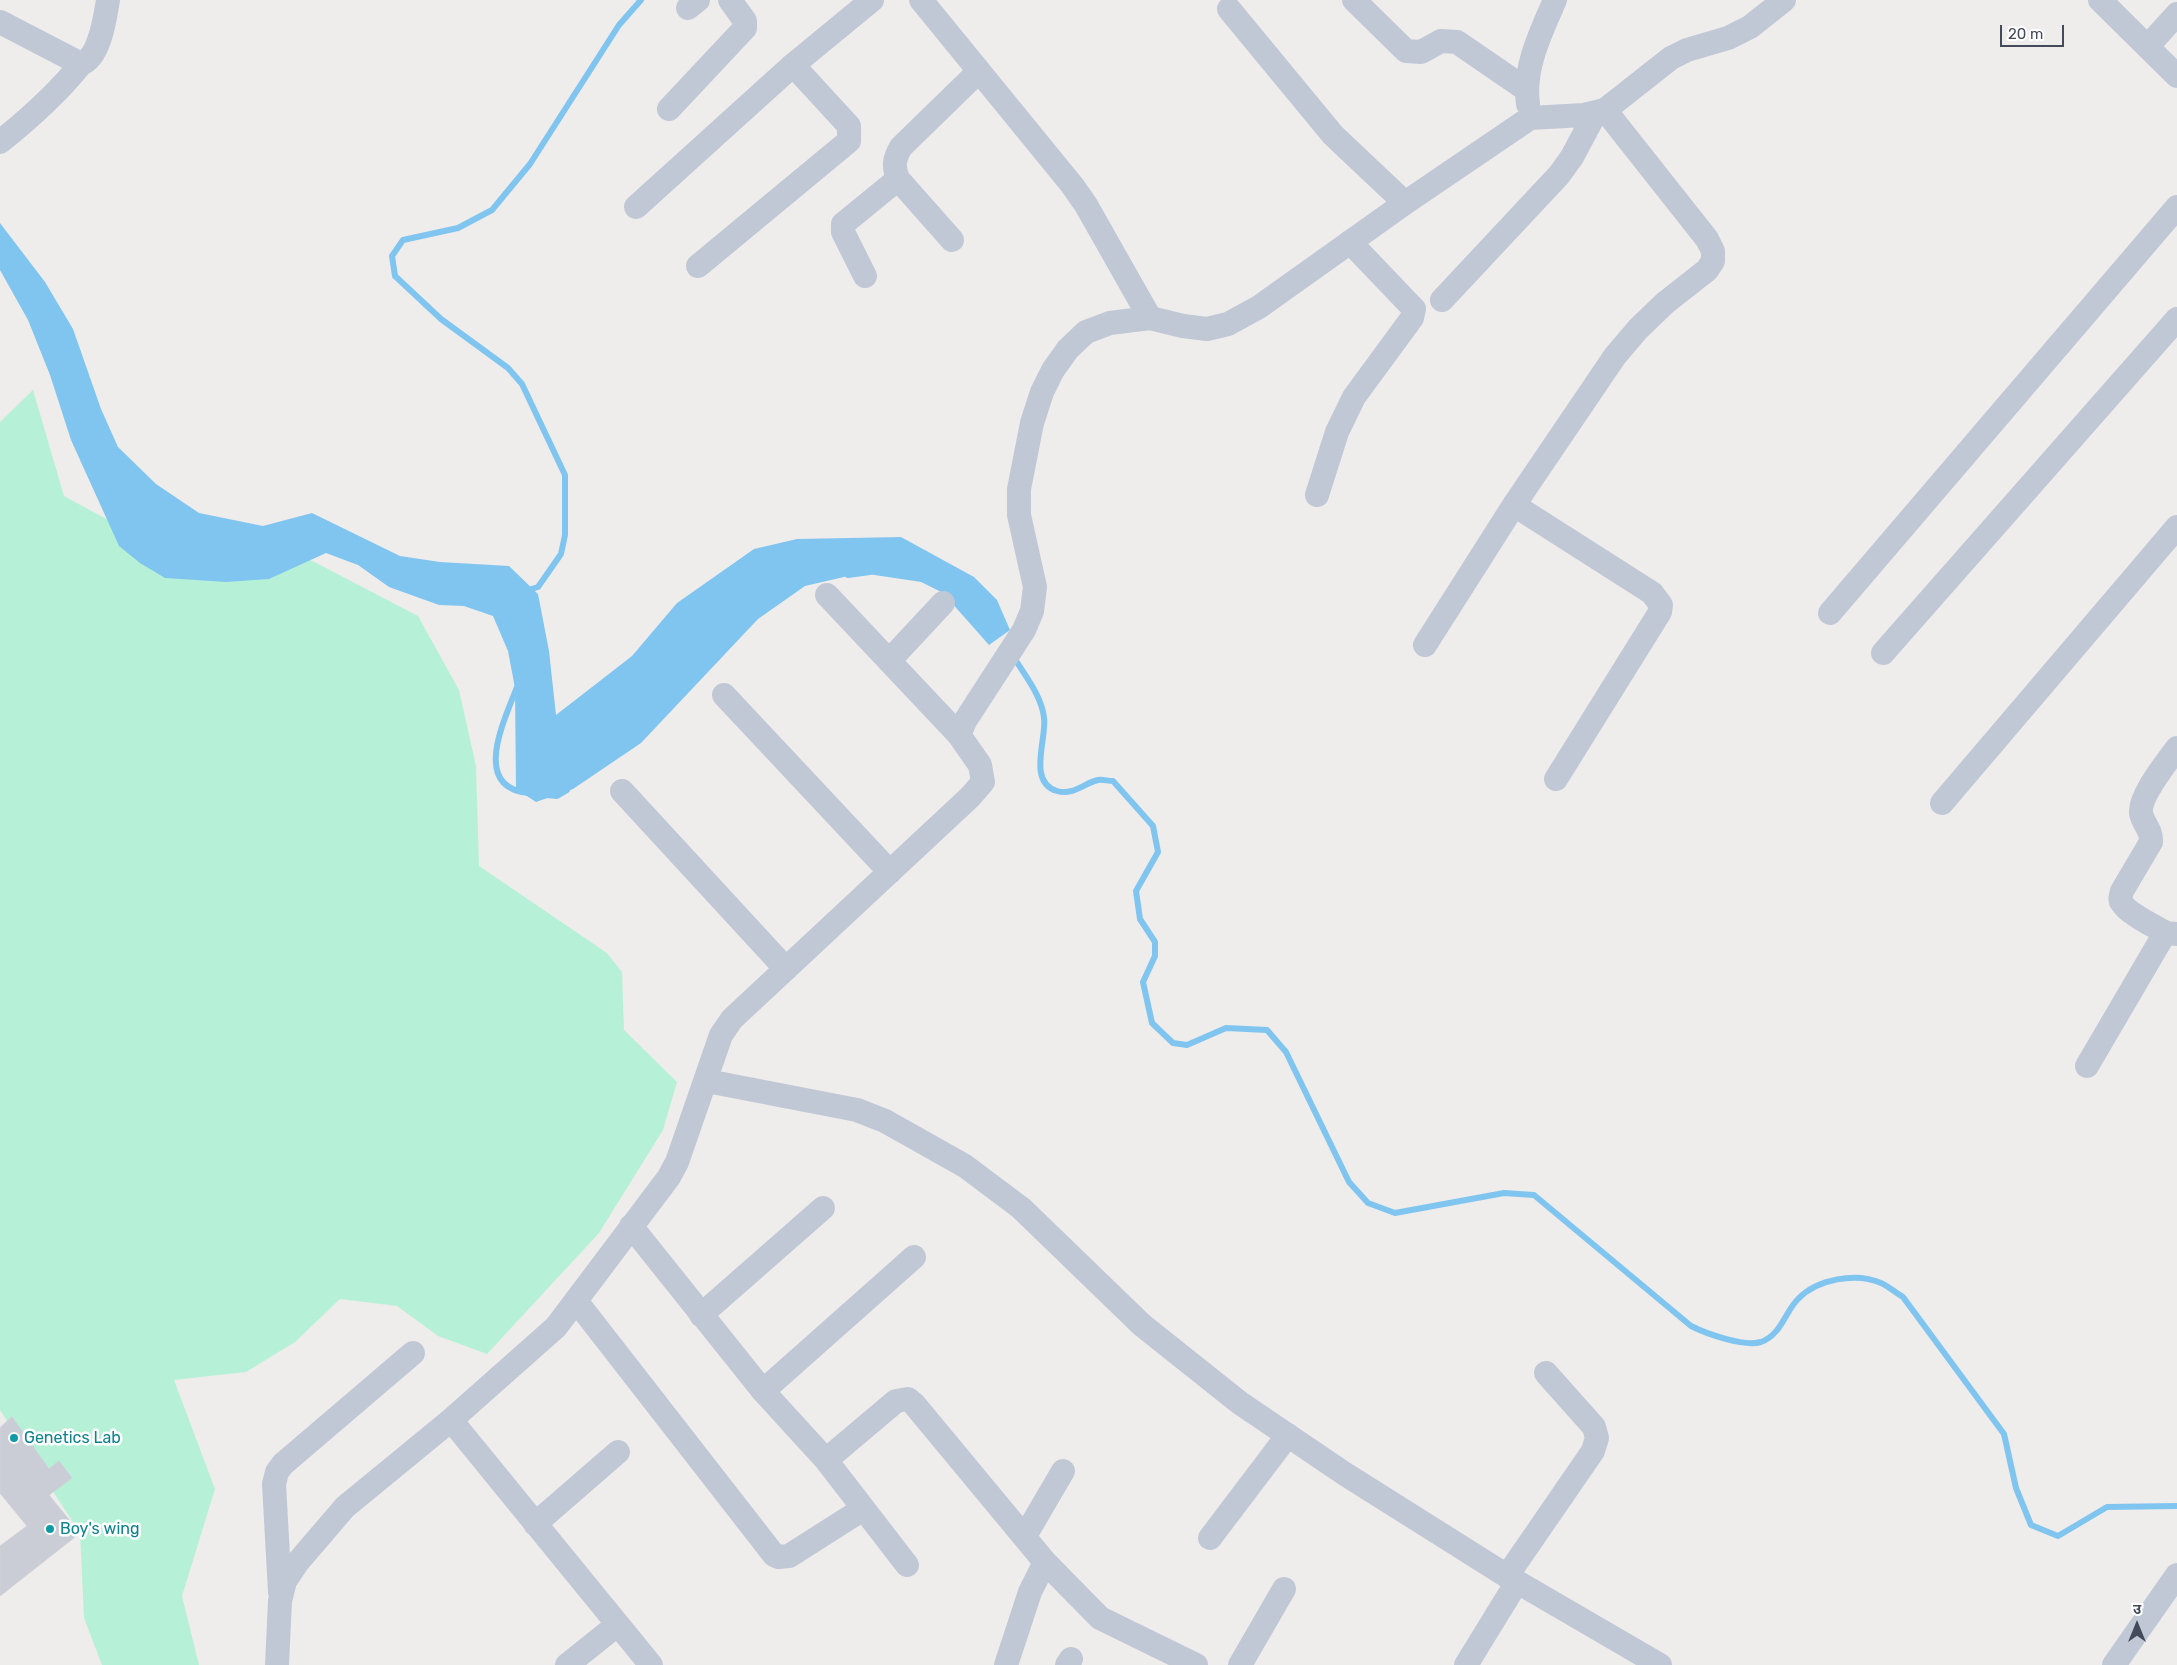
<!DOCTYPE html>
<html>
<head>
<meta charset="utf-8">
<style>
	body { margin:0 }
	#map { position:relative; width:2177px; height:1665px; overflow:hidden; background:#efecec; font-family:Rubik,"Noto Sans Devanagari",sans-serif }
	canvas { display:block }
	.north { position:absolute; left:2112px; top:1600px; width:50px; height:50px; -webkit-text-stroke:4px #fff; paint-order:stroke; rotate:0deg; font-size:14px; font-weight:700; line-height:20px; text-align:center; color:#434b5a }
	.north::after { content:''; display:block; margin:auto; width:18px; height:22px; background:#434b5a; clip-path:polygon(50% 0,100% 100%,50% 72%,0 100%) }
	.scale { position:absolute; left:2000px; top:25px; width:64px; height:22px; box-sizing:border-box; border:2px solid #434b5a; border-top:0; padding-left:6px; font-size:15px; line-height:18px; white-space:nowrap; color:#434b5a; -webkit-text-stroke:4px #fff; paint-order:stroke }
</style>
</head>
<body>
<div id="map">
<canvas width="2177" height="1665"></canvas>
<div class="north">उ</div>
<div class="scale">20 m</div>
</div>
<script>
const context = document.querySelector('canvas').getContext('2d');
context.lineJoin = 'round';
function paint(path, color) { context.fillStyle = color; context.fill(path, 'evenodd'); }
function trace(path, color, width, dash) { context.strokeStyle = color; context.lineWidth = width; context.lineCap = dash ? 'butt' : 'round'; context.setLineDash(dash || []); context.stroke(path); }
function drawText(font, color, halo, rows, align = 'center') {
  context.font = font + ' Rubik,sans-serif'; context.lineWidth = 5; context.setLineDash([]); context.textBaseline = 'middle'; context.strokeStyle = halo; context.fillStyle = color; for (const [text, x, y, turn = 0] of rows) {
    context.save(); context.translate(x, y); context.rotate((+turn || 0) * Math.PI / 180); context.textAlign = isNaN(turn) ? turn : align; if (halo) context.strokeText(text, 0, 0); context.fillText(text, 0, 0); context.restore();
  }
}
paint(new Path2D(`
	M33 390 64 496 121 527 301 555 418 616 459 690 476 766 479 866 607 953 622 972 624 1030 677 1082 663 1130 599 1233 487 1354 438 1336 397 1306 340 1299 295 1342 246 1372 174 1380 215 1489 182 1596 199 1665H102L84 1618 80 1533 0 1410V422Z`), '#b6f1d7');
paint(new Path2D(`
	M0 223 45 282 73 329 101 409 118 447 156 484 199 513 263 526 312 513 400 556 440 562 509 566 538 594 549 651 556 715 632 656 677 603 754 549 797 539 901 537 974 577 997 600 1010 630 989 645 935 584 861 573 805 586 758 619 641 743 573 789 536 802 516 789 515 688 508 651 493 616 464 606 439 605 389 587 358 565 326 553 269 579 226 582 165 578 140 563 119 546 71 440 50 375 28 320 0 270Z`), '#80c5f0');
trace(new Path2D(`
	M848 575 870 572
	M922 579 944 590
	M525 591 538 587 561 554 565 535V475L522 384 508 368 441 319 395 276 392 256 403 240 458 228 492 210 530 164 619 25 641 0
	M1013 656C1024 674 1042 696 1044 718 1047 739 1027 782 1057 791 1073 796 1084 783 1098 780 1102 779 1108 781 1113 781L1153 826 1158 852 1136 891 1140 919 1155 942V956L1143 982 1152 1023 1173 1043 1187 1045 1226 1028 1267 1030 1286 1052 1349 1182 1368 1203 1395 1213 1504 1193 1534 1195 1691 1326C1707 1334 1744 1347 1761 1342 1781 1335 1785 1312 1798 1299 1817 1279 1856 1272 1881 1283 1888 1286 1896 1293 1903 1297L2004 1434 2016 1488 2031 1525 2058 1536 2107 1507 2177 1506
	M517 687C505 719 470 788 529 793
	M546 795 557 796 567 790`), '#80c5f0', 6);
const building = new Path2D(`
	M12 1417 49 1469 59 1461 72 1478 49 1495 80 1533 0 1596V1546L27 1526 0 1493V1428Z`);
paint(building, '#cacdd5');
trace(building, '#cfd1d8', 1);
trace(new Path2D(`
	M921 0 1072 185 1086 205 1150 318
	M1354 0 1406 51 1421 52 1441 41 1457 42 1527 90
	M2100 0 2177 76
	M688 8 698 0
	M1229 9 1333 135 1405 203
	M0 22 81 64C100 57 105 18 108 0
	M2148 46 2177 14
	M1528 104C1523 68 1541 32 1555 0
	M669 109 745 28V21L730 0
	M0 142C30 118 57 94 81 64
	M636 207 793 65 872 0
	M952 240 898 179C893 166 894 159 901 147L978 72
	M698 266 849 141V126L793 65
	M865 276 843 232V224L898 179
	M1442 300 1559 175 1572 157 1596 112
	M1317 495 1337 432 1354 397 1412 318 1414 309 1350 242
	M1514 505 1652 593 1661 605 1660 612 1556 779
	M827 595 959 735
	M1830 613 2177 207
	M1425 645 1514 505 1615 356 1638 329 1665 303 1707 270 1713 261V251L1707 239 1605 110
	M1883 653 2177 319
	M889 661 943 603
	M724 695 890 872
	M622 791 786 969
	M1942 803 2177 527
	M2166 933C2156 927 2127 913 2122 903 2119 900 2121 895 2122 891L2151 842C2152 830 2143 824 2141 813 2139 796 2167 762 2177 748
	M2087 1066 2162 938 2166 933 2177 934
	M707 1081 857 1110 885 1121 965 1166 1021 1208 1142 1325 1240 1403 1345 1474 1507 1576 1660 1665
	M631 1226 763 1391 826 1460 907 1565
	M577 1302 774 1555 779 1557 789 1556 863 1509
	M701 1315 823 1208
	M763 1391 914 1257
	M451 1420 651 1665
	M826 1460 896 1401 908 1399 914 1404 1045 1562 1030 1592 1006 1665
	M535 1524 618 1452
	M1025 1536 1063 1471
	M1210 1538 1288 1435
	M1045 1562 1100 1618 1196 1665
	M1507 1576 1593 1451 1597 1438 1594 1427 1546 1373
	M280 1592 274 1484 277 1472 283 1464 413 1353
	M277 1665 280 1601 285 1581 297 1563 345 1507 451 1420 556 1327 669 1177 677 1162 721 1035 732 1019 970 797 983 782 980 765 959 735 965 721 1024 630 1032 611 1035 587 1019 515V489L1032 423 1042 392 1053 370 1068 349 1086 332 1110 323 1150 318 1183 326 1207 329 1228 324 1259 307 1405 203 1530 118 1584 115 1605 110 1671 58 1687 50 1728 38 1750 27 1784 0
	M567 1665 617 1625
	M1067 1665 1071 1659
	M1240 1665 1284 1589
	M1466 1665 1517 1582
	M2114 1665 2177 1575`), '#c1c8d5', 24);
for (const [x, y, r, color] of [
	[14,1438,5,"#0f9aa8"],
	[50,1529,5,"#0f9aa8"]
]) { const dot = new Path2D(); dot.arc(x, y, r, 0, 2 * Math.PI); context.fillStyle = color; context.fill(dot); trace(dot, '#fff', 2); }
drawText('16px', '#0d838f', '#fff', [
	["Genetics Lab",24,1438],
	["Boy's wing",60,1529]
], 'left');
</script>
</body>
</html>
